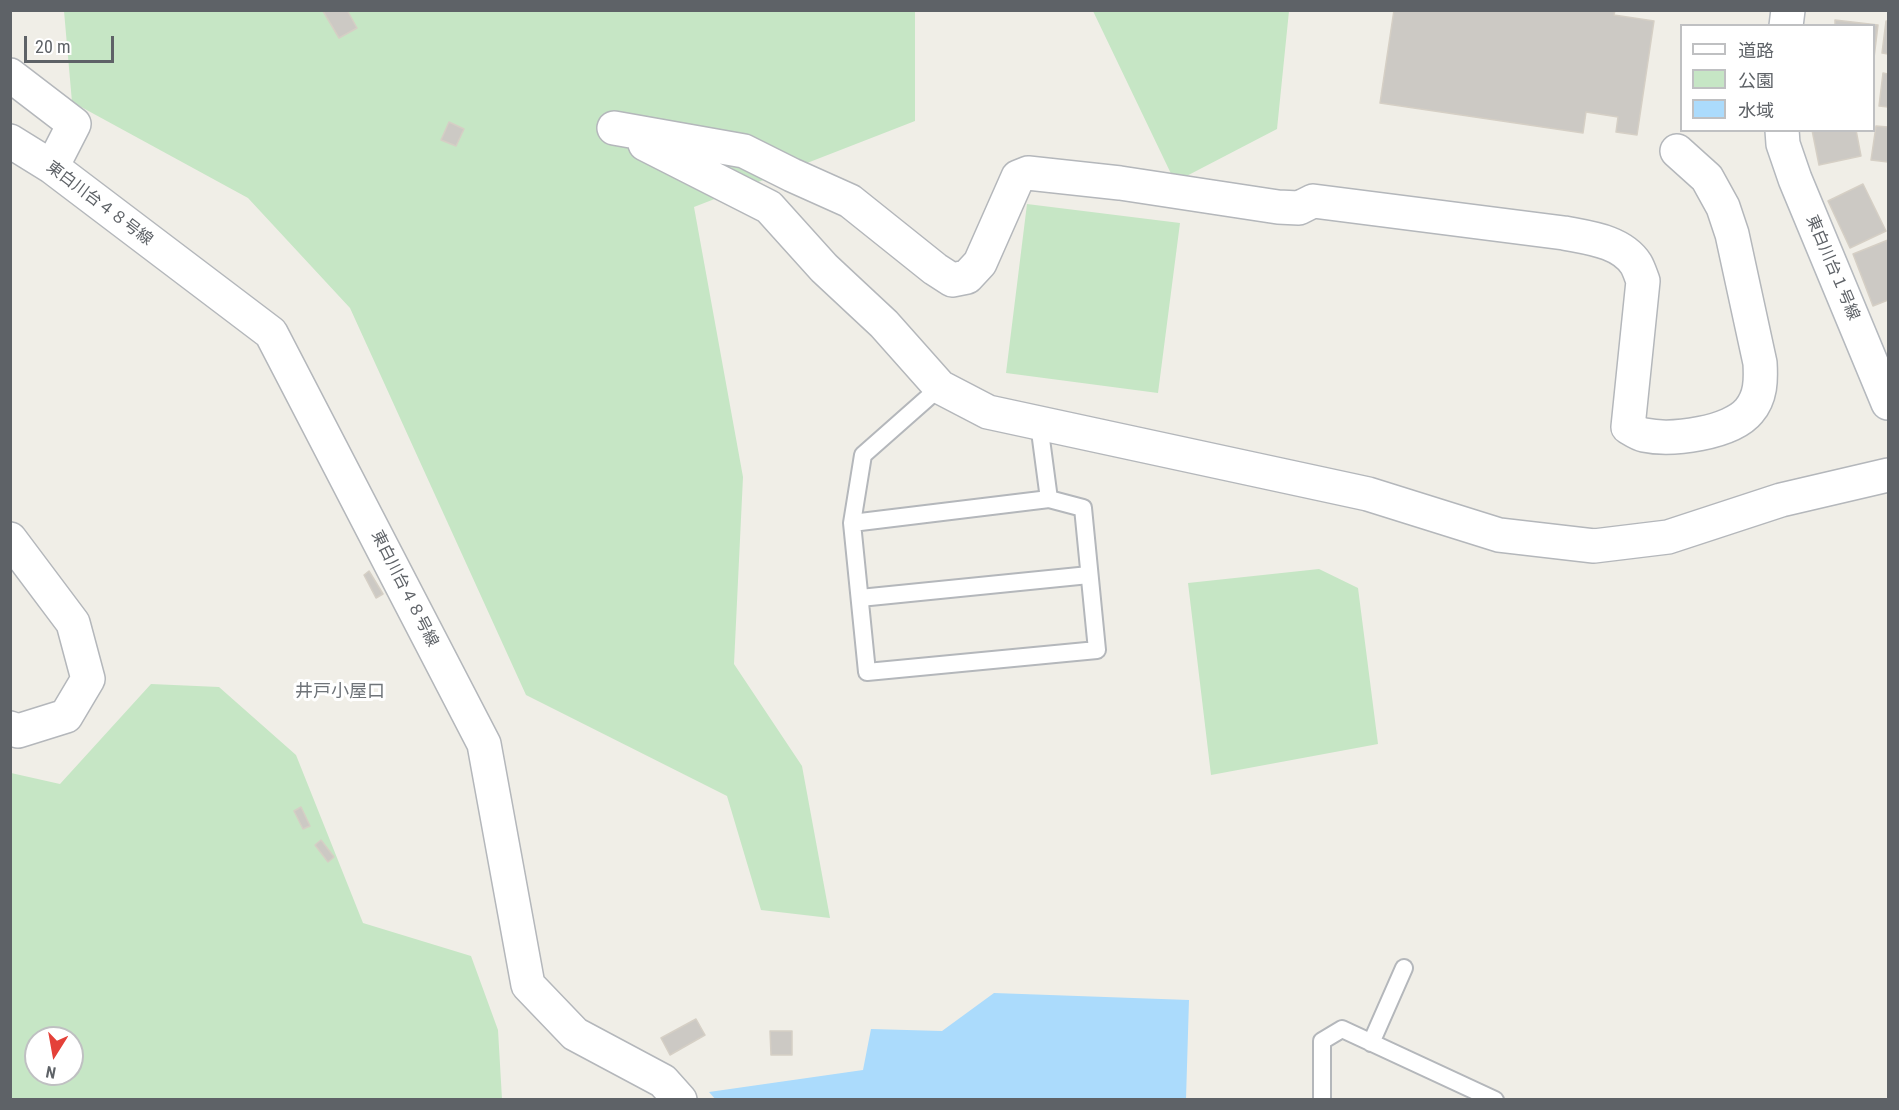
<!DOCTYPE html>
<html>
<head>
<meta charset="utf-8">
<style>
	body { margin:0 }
	#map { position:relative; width:1899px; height:1110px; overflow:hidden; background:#f0eee7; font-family:"Roboto Condensed","Noto Sans JP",sans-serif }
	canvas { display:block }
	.frame { position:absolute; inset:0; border:12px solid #5e6267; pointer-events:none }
	.legend { position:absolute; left:1680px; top:24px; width:195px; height:108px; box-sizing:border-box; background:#fff; border:2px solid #bfc0c2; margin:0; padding:8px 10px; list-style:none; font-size:18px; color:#5e6267 }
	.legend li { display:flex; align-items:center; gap:12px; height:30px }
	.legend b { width:30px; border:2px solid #bfc0c2 }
	.north { position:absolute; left:24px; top:1026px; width:60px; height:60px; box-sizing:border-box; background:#fff; border:2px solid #bfc0c2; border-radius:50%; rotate:191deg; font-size:16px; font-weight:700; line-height:24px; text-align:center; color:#5e6267 }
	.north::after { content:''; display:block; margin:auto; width:21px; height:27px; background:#e44139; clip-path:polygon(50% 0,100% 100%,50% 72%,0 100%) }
	.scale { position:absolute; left:24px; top:36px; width:90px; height:27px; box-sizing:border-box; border:3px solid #5e6267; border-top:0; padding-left:8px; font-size:18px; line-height:21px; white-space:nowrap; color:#5e6267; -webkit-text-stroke:4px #fff; paint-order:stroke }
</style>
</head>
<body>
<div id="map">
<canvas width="1899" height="1110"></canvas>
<div class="frame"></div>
<ul class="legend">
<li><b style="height:8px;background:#fff"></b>道路</li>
<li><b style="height:16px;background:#c6e6c5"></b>公園</li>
<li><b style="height:16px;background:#abdbfc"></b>水域</li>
</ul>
<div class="north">N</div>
<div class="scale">20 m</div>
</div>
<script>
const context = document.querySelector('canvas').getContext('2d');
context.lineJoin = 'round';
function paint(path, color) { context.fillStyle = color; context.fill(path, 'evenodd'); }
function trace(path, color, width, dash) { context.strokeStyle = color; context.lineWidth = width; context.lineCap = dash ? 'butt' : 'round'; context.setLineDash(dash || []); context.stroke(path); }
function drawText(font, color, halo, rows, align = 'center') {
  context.font = font + ' "Roboto Condensed","Noto Sans JP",sans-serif'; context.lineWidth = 6; context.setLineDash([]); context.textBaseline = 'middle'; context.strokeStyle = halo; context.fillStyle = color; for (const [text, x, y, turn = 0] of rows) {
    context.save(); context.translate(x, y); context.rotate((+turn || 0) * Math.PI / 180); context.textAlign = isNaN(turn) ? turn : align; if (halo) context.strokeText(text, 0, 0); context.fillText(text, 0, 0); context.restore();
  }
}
paint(new Path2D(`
	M64 11H918L915 12V121L694 207 743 477 734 664 802 766 830 918 761 910 727 796 526 695 350 308 248 198 72 102Z
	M1093 11H1289L1277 129 1175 182Z
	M1027 204 1180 223 1158 393 1006 373Z
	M1319 569 1358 588 1378 744 1211 775 1188 583Z
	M151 684 219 687 296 755 363 923 471 956 498 1030 502 1099 11 1100V773L60 784ZM36 1038H72V1074H36Z`), '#c6e6c5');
paint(new Path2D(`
	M994 993 1189 1000 1186 1099 716 1100 709 1092 863 1070 871 1029 942 1031Z`), '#abdbfc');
const building = new Path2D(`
	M347 10 357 28 339 38 323 11Z
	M1394 10H1615L1614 15 1654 21 1637 135 1616 132 1618 117 1586 112 1583 133 1380 103Z
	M1835 20 1878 25 1874 58V26H1835Z
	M1886 21H1888V54L1882 53Z
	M1883 73 1888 74V107L1879 106Z
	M449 122 464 129 456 146 441 140Z
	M1876 126 1888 127V162L1871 160Z
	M1812 130H1856L1861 156 1819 165Z
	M1863 184 1886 231 1850 248 1828 201Z
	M1888 240V300L1873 306 1853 254Z
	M369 571 383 594 376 598 364 575Z
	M301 807 310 826 303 829 294 811Z
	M321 840 334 857 328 862 315 845Z
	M696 1019 705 1035 670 1055 661 1038Z
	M770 1031H792V1055H771Z`);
paint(building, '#ccc9c4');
trace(building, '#d5cfc5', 1.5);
const lane = new Path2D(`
	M1039 424 1049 499
	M852 523 1049 499 1083 508 1097 650 867 672 852 523 863 455 940 387
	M860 598 1089 575
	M1371 1043 1404 968
	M1322 1100V1041L1342 1029 1495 1100`);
const street = new Path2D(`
	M10 75 74 124 52 167
	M614 128 744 151 792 175 850 201 935 269 952 280 967 277 980 263 1018 177 1028 173 1120 183 1278 207 1299 208 1313 201 1564 233C1589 238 1621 241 1636 264 1639 269 1641 276 1643 281L1628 427C1633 430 1639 434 1644 435 1672 441 1731 433 1749 411 1761 397 1761 380 1760 363L1732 234 1723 207 1707 178 1677 151
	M10 141 52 167 271 333 484 744 528 985 575 1034 663 1081 680 1100
	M645 144 769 207 824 268 884 324 940 387 988 412 1368 494 1499 535 1594 546 1668 537 1781 500 1888 475
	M10 539 73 623 88 679 66 716 18 731 10 728`);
const secondary = new Path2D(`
	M1786 26 1788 10
	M1782 130 1783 144 1795 179 1888 403`);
trace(lane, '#b4b7bb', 20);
trace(street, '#b4b7bb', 36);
trace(secondary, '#b5b9be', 36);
trace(lane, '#fff', 16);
trace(street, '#fff', 33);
trace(secondary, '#fff', 33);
drawText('16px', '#5e6267', '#fff', [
	["東白川台４８号線",99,204,37],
	["東白川台１号線",1832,268,67],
	["東白川台４８号線",404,589,63]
]);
drawText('18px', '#6f7479', '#fff', [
	["井戸小屋口",340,692]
]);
</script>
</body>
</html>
